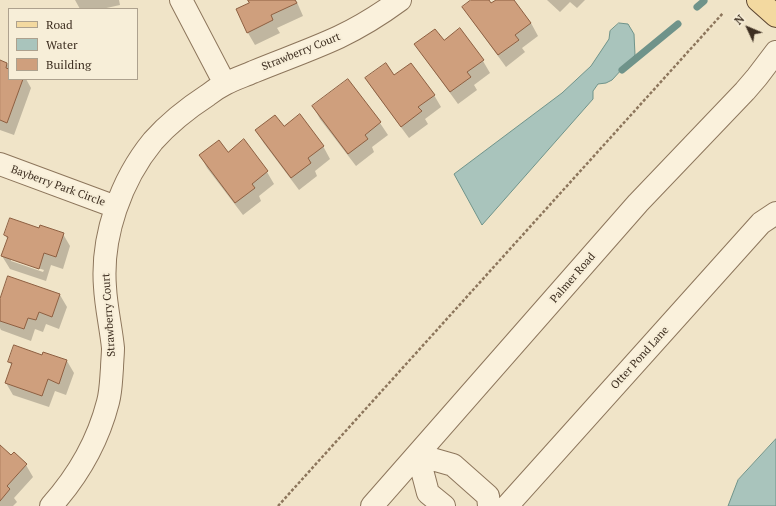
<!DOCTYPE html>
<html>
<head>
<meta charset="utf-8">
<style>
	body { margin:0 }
	#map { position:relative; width:776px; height:506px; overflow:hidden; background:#f0e4c8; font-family:"PT Serif",serif }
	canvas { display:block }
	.legend { position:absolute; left:8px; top:8px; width:130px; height:72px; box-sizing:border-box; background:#f7eed8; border:1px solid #ada18e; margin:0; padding:5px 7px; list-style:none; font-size:12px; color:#3d2e20 }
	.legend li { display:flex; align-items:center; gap:8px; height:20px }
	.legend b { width:20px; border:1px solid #ada18e }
	.north { position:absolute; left:728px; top:8px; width:40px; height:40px; -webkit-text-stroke:3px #f7eed8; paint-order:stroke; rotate:314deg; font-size:11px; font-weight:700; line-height:16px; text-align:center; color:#3d2e20 }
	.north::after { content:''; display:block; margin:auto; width:14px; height:18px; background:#3d2e20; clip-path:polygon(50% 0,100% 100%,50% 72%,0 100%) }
</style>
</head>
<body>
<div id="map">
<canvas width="776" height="506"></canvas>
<ul class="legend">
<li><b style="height:5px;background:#f3d9a0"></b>Road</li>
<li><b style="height:11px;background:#a9c4bc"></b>Water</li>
<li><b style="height:11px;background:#cf9f7d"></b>Building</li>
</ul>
<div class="north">N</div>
</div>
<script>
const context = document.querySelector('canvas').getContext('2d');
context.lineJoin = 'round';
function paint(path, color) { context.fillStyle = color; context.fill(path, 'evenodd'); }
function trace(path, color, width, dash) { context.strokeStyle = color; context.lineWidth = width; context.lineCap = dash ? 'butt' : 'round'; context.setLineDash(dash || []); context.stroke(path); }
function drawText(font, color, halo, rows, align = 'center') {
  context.font = font + ' "PT Serif",serif'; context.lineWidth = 4; context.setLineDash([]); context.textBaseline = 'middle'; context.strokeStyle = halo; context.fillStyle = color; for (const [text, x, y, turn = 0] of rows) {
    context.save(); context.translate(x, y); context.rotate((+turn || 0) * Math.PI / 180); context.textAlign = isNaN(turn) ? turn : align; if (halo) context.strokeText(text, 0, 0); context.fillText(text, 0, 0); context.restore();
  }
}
const water = new Path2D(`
	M619 23 628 24 634 34 635 55 612 80 606 83 598 84 593 91V99L482 225 454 174 562 93 591 66 609 39 610 31Z
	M776 439V506H728L738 480Z`);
paint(water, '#a9c4bc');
trace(water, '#6f938a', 1);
paint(new Path2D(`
	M75 0H119L120 5 102 9H80Z
	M249 0H296L303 16 277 28 280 33 255 45 248 33 238 10 251 3Z
	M473 0H488L491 5 497 0H513L531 23 538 36 522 48 525 52 506 67 471 19 464 7Z
	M547 0H585L577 8 570 2 560 12Z
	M460 30 483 61 490 73 474 85 477 90 458 104 423 56 416 44 444 42Z
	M0 61 7 63 9 67V79H26L31 88 14 135 0 130Z
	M394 76 434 95 441 107 425 119 428 124 409 138 374 91 366 79Z
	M348 80 380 123 388 135 372 147 374 152 356 166 320 119 313 106Z
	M284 128 323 146 330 159 315 171 317 176 299 190 263 142 256 130Z
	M244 141 267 172 274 184 259 196 261 201 243 215 207 168 200 155 228 153Z
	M63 234 70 246 63 269 51 265 46 281 10 269 2 256 8 240 5 235ZM11 259 44 270 43 272 11 261Z
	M9 277 60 295 67 307 59 329 46 324 43 332 35 329 31 341 1 330 0 328V302Z
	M42 356 67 361 74 373 66 395 55 391 49 407 13 395 6 383 12 366 9 362Z
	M0 447 11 456 26 465 33 477 14 498 17 502 13 506H0Z`), '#0003');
trace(new Path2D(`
	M697 7 704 1
	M622 70 678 24`), '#6f938a', 7);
const building = new Path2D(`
	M248 0H295L297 3 271 15 273 20 247 33 236 9 249 3Z
	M471 0H489L491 3 496 0H514L531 23 515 35 519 40 498 55 462 7Z
	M460 28 484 60 467 72 471 77 450 92 414 44 435 29 444 40Z
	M0 60 7 63 6 68 9 69V79H23L7 123 0 120Z
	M386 63 394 75 411 63 435 95 418 107 422 111 401 127 365 78Z
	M348 79 381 122 365 135 368 139 348 154 312 106Z
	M300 114 324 146 308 158 311 163 291 178 255 130 275 115 284 126Z
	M244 139 268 171 252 184 255 188 235 203 199 155 219 140 228 152Z
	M10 218 39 228 40 225 64 233 56 257 44 253 39 269 1 256 8 237 4 235Z
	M8 276 60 294 52 317 39 312 36 320 28 318 24 329 0 321V299Z
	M14 345 42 355 43 352 67 360 59 384 48 379 42 396 5 383 12 363 8 362Z
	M0 445 11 455 14 452 27 464 7 486 10 489 0 501Z`);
paint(building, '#cf9f7d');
trace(building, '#8d5f41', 1);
const minor = new Path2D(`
	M181 0 225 84
	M0 164 116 207
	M418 455 453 465 488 496 489 506
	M418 455 428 493 444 506
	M51 506C78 476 98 441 108 402 111 391 111 380 112 368 112 362 113 355 113 348 111 328 106 307 105 287 101 236 121 180 153 141 169 123 188 108 208 95 213 91 219 87 225 84 234 79 244 76 253 72 282 60 311 50 339 37 360 27 381 14 400 0
	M372 506 638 203 745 91 757 77 776 52
	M507 506 761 223 776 213`);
const major = new Path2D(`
	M758 0 776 16`);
trace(minor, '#8d765c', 24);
trace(major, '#5b4430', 24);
trace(new Path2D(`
	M278 506 723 13`), '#8d765c', 2.5, [3, 2]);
trace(minor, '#faf1dc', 22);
trace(major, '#f3d9a0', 22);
drawText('11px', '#3d2e20', '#f7eed8', [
	["Strawberry Court",301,52,-22],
	["Bayberry Park Circle",58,186,20],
	["Palmer Road",573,278,-49],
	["Strawberry Court",109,315,-94],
	["Otter Pond Lane",640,358,-48]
]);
</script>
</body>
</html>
